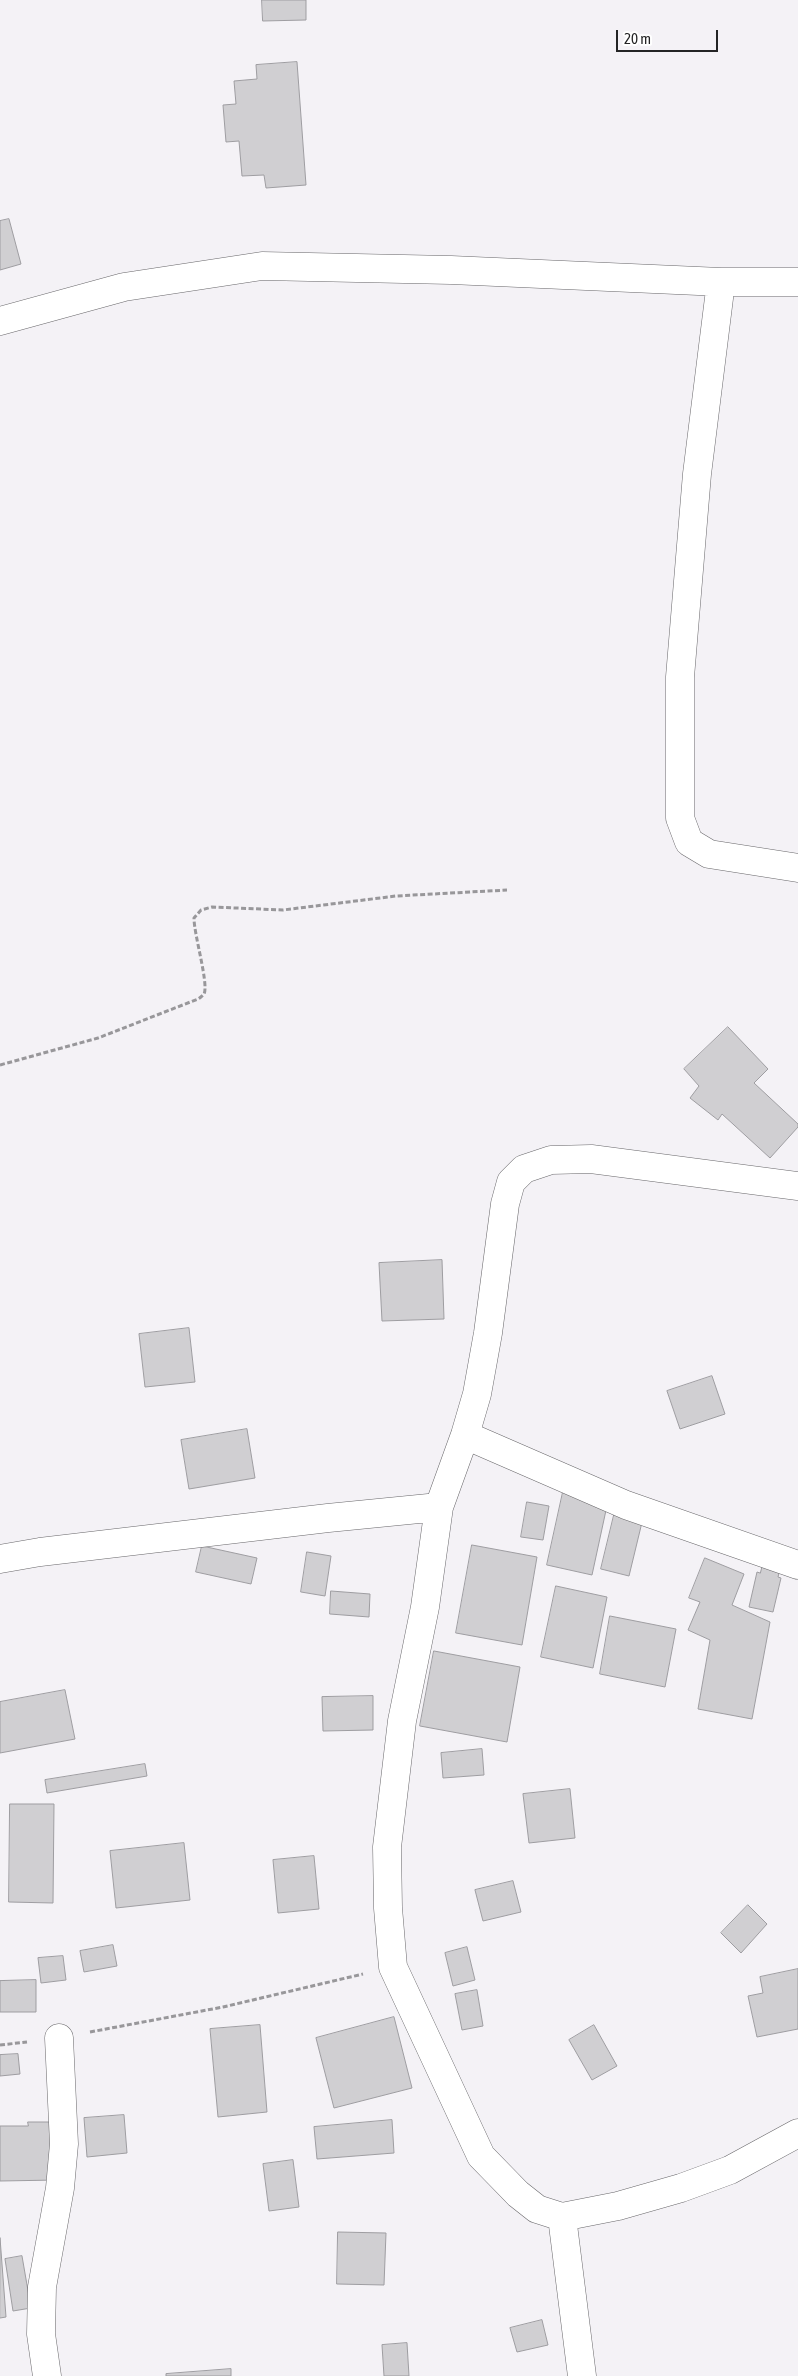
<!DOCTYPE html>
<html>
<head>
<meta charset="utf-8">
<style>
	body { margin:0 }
	#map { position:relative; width:798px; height:2376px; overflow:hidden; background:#f4f2f6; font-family:"Asap Condensed",sans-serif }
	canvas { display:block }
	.scale { position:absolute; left:616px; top:30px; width:102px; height:22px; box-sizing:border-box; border:2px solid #242425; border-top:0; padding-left:6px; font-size:15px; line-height:18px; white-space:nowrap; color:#242425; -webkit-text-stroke:4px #fff; paint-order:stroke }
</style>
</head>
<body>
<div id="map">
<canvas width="798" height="2376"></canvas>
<div class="scale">20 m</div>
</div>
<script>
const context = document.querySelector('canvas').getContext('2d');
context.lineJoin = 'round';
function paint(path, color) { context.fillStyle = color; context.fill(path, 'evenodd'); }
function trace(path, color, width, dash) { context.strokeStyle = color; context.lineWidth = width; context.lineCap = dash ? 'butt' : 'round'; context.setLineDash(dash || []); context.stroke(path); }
const building = new Path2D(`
	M262 0H306V20L263 21Z
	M297 62 306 185 266 188 264 175 242 176 239 141 226 142 223 105 236 104 234 81 257 79 256 65Z
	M9 219 21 264 0 270V221Z
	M728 1027 768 1069 754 1083 798 1124V1127L770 1158 722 1114 718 1120 690 1098 699 1086 684 1069Z
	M442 1260 444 1319 382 1321 379 1263Z
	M189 1328 195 1382 145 1387 139 1334Z
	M712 1376 725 1414 680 1429 667 1391Z
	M247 1429 255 1478 189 1489 181 1440Z
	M563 1492 608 1501 592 1575 547 1565Z
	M527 1502 549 1506 543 1540 521 1537Z
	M616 1507 644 1514 629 1576 601 1569Z
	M472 1545 537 1557 522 1645 456 1633Z
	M202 1546 257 1558 251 1584 196 1572Z
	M307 1552 331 1556 325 1596 301 1592Z
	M705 1558 744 1574 732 1605 770 1622 752 1719 698 1709 710 1640 688 1630 700 1602 689 1598Z
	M763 1564 780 1569 778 1577 781 1578 773 1612 749 1607 757 1572 760 1573Z
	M556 1586 607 1597 593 1668 541 1657Z
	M331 1591 370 1594 369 1617 330 1614Z
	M610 1616 676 1629 665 1687 600 1674Z
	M434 1651 520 1667 507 1742 420 1726Z
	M65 1690 75 1739 0 1753V1702Z
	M373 1696V1730L323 1731 322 1697Z
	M482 1749 484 1775 443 1778 441 1753Z
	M145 1764 147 1776 47 1793 45 1780Z
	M570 1789 575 1838 529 1843 523 1794Z
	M10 1804H54L53 1903 9 1902Z
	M184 1843 190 1900 116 1908 110 1851Z
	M314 1856 319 1909 278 1913 273 1860Z
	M513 1881 521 1912 483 1921 475 1890Z
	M748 1905 767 1924 741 1953 721 1933Z
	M113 1945 117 1966 84 1972 80 1951Z
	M467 1947 475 1980 453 1986 445 1953Z
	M63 1956 66 1980 41 1983 38 1958Z
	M798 1969V2029L757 2037 748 1996 763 1993 760 1977Z
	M36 1980V2012H0V1981Z
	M477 1990 483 2026 462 2030 455 1994Z
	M394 2017 412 2088 334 2108 316 2038Z
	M260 2025 267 2112 218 2117 210 2029Z
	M594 2025 617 2066 592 2080 569 2040Z
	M18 2054 20 2074 0 2076V2055Z
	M124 2115 127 2153 87 2157 84 2118Z
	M392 2120 394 2153 317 2159 314 2127Z
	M28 2122H56L57 2180 0 2181V2126H28Z
	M293 2160 299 2207 269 2211 263 2164Z
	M338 2232 386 2233 384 2285 337 2284Z
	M0 2238 6 2317 0 2318Z
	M22 2256 31 2308 13 2311 5 2259Z
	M542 2320 548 2345 517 2352 510 2328Z
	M407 2343 409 2376H384L382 2345Z
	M231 2369V2376H166V2374Z`);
paint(building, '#d0cfd2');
trace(building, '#9e9da1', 1);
const street = new Path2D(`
	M721 282 697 474 680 677V818L689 842 709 854 798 868
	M0 321 124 287 262 266 451 270 721 282H798
	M798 1186 591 1159 551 1160 524 1169 511 1182 505 1204 488 1333 477 1394 465 1435 439 1507 425 1607 402 1721 387 1847 388 1908 393 1967 481 2156 518 2194 537 2209 562 2217 618 2206 681 2188 730 2170 798 2133
	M465 1435 626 1505 798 1565
	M0 1559 40 1552 328 1518 439 1507
	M562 2217 582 2376
	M47 2376 41 2334 42 2287 60 2188 64 2144 59 2038`);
trace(street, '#68676a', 29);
trace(new Path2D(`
	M0 1065 98 1038 198 999C200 998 202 996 204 994 209 984 194 935 194 918L201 910 212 907 283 910 396 896 507 890
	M90 2032 223 2007 363 1974
	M0 2045 27 2042`), '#98979a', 3, [5, 2.5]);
trace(street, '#fff', 28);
</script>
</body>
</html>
